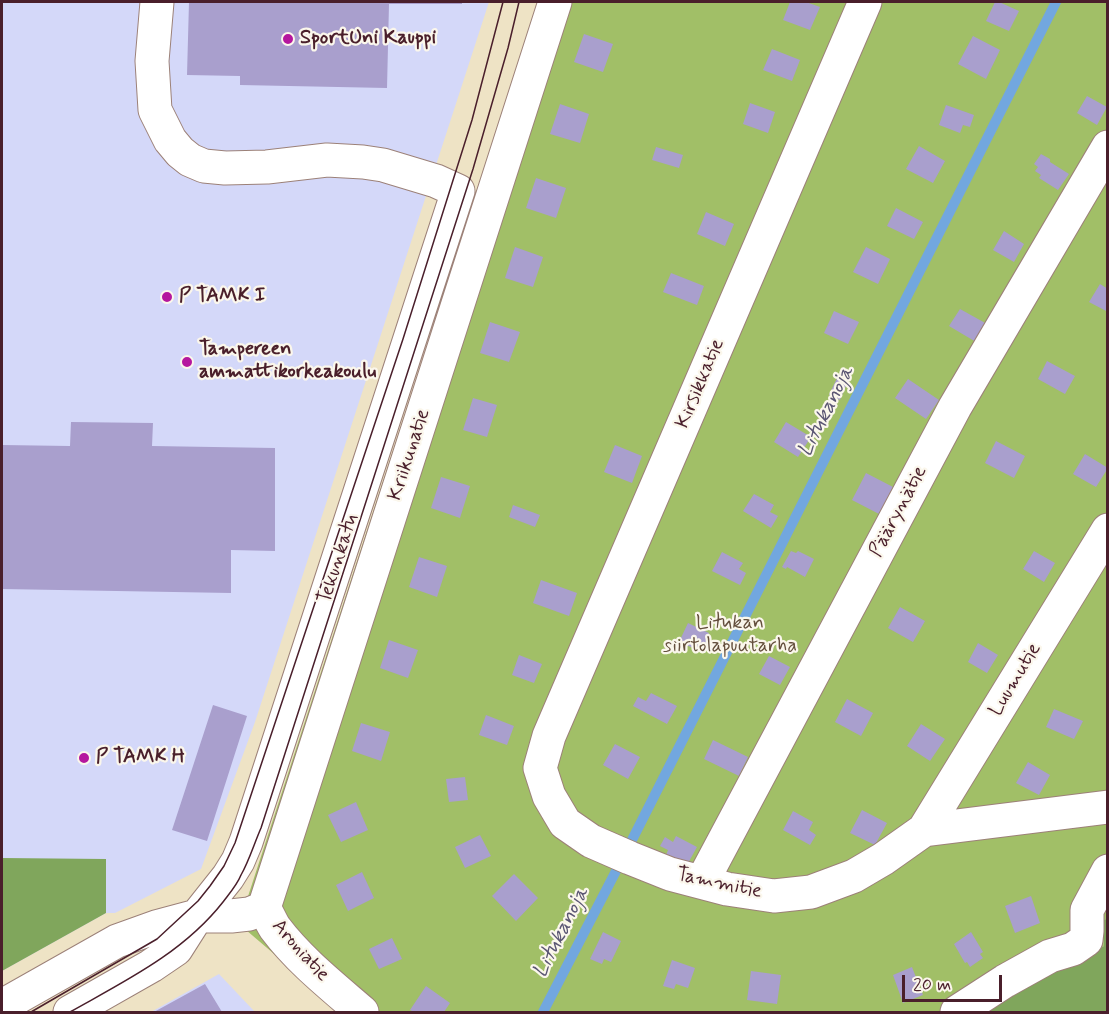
<!DOCTYPE html>
<html>
<head>
<meta charset="utf-8">
<style>
	body { margin:0 }
	#map { position:relative; width:1109px; height:1014px; overflow:hidden; background:#eee3c5; font-family:Mynerve,sans-serif }
	canvas { display:block }
	.frame { position:absolute; inset:0; border:3px solid #4a1f2b; pointer-events:none }
	.scale { position:absolute; left:902px; top:975px; width:100px; height:27px; box-sizing:border-box; border:3px solid #4a1f2b; border-top:0; padding-left:8px; font-size:18px; line-height:21px; white-space:nowrap; color:#4a1f2b; -webkit-text-stroke:4px #fbf7ec; paint-order:stroke }
</style>
</head>
<body>
<div id="map">
<canvas width="1109" height="1014"></canvas>
<div class="frame"></div>
<div class="scale">20 m</div>
</div>
<script>
const context = document.querySelector('canvas').getContext('2d');
context.lineJoin = 'round';
function paint(path, color) { context.fillStyle = color; context.fill(path, 'evenodd'); }
function trace(path, color, width, dash) { context.strokeStyle = color; context.lineWidth = width; context.lineCap = dash ? 'butt' : 'round'; context.setLineDash(dash || []); context.stroke(path); }
function drawText(font, color, halo, rows, align = 'center') {
  context.font = font + ' Mynerve,sans-serif'; context.lineWidth = 4.5; context.setLineDash([]); context.textBaseline = 'middle'; context.strokeStyle = halo; context.fillStyle = color; for (const [text, x, y, turn = 0] of rows) {
    context.save(); context.translate(x, y); context.rotate((+turn || 0) * Math.PI / 180); context.textAlign = isNaN(turn) ? turn : align; if (halo) context.strokeText(text, 0, 0); context.fillText(text, 0, 0); context.restore();
  }
}
paint(new Path2D(`
	M2 2H489L255 722 201 869 115 913H106L2 971Z
	M219 974 255 1012H151Z`), '#d4d8f9');
paint(new Path2D(`
	M539 2H1107L1108 919 1101 920 1104 946 1046 974 987 1012H342L239 924Z`), '#a1bf67');
paint(new Path2D(`
	M2 858 106 859V913L2 971Z
	M1107 919V1012H987L1046 974 1104 946 1101 920Z`), '#80a65c');
trace(new Path2D(`
	M632 840 1056 2
	M543 1012 616 871`), '#72a7df', 10);
paint(new Path2D(`
	M189 2H462V4H389L387 88 240 85V76L187 75Z
	M790 2H806L820 7 810 30 783 20Z
	M995 2H999L1019 11 1009 31 986 21Z
	M584 34 613 44 603 72 574 62Z
	M973 36 1000 50 986 79 958 64Z
	M772 49 800 60 792 81 763 70Z
	M1087 96 1107 107 1097 125 1077 113Z
	M750 103 775 112 768 133 743 124Z
	M560 104 589 114 580 143 550 134Z
	M946 105 974 115 970 127 963 125 960 133 939 125Z
	M919 146 945 161 933 183 906 169Z
	M656 147 683 155 679 168 652 160Z
	M1041 154 1050 159V162L1069 174 1058 190 1039 178 1041 175 1035 171 1038 167 1034 164Z
	M536 178 566 188 556 218 526 208Z
	M896 208 923 222 914 239 887 226Z
	M706 212 734 224 725 246 697 234Z
	M1004 231 1024 244 1014 262 993 250Z
	M515 247 543 257 533 287 505 278Z
	M866 247 890 259 878 284 853 272Z
	M671 273 704 286 697 305 663 292Z
	M1100 284 1108 289V312L1089 302Z
	M960 309 987 324 976 342 949 326Z
	M834 311 859 322 848 344 824 333Z
	M490 322 520 332 509 362 480 353Z
	M1047 361 1075 376 1065 394 1038 379Z
	M838 376 848 381 840 400 829 395Z
	M908 379 939 400 926 419 895 398Z
	M473 398 497 405 487 437 463 430Z
	M71 422 153 423 152 446 275 448V551L231 550V593L2 589V445L70 446Z
	M786 422 811 437 798 457 774 442Z
	M996 441 1025 456 1014 478 985 463Z
	M615 445 642 456 632 483 604 472Z
	M1085 454 1108 468 1096 487 1073 474Z
	M866 473 893 487 879 514 852 500Z
	M441 477 470 486 460 518 431 508Z
	M754 494 774 505 770 512 778 516 771 528 743 511Z
	M513 505 540 515 535 527 509 517Z
	M791 551 796 553 798 551 814 559 805 577 787 567 786 569 782 567Z
	M1034 551 1055 563 1044 582 1023 569Z
	M722 552 743 563 739 569 746 573 740 585 712 571Z
	M419 557 447 566 437 597 409 587Z
	M541 580 577 593 569 616 533 603Z
	M900 607 925 621 913 642 888 628Z
	M688 623 709 633 706 639 711 641 705 653 679 642Z
	M389 640 418 650 408 678 380 668Z
	M978 643 998 655 987 673 968 662Z
	M519 655 542 664 534 683 512 675Z
	M769 656 790 667 780 685 759 674Z
	M651 693 677 706 667 724 633 706 638 697 646 701Z
	M847 699 873 713 861 736 835 722Z
	M213 705 247 716 207 841 172 830Z
	M1054 709 1083 721 1074 739 1046 727Z
	M486 715 514 726 507 745 479 735Z
	M361 723 390 732 381 761 352 751Z
	M921 724 945 739 930 761 907 746Z
	M713 740 748 757 739 776 704 759Z
	M615 744 640 757 628 779 603 765Z
	M1028 762 1050 775 1039 795 1016 783Z
	M465 777 468 800 449 802 446 779Z
	M356 802 368 830 341 842 328 815Z
	M862 810 887 823 875 845 850 833Z
	M793 811 813 822 809 830 816 835 810 845 783 830Z
	M480 835 491 856 465 868 455 847Z
	M676 836 697 847 687 865 666 855 668 850 660 846 665 837 673 842Z
	M362 872 374 898 348 911 336 885Z
	M514 874 538 898 516 921 492 896Z
	M1031 896 1040 923 1015 933 1005 906Z
	M603 932 621 941 611 962 604 959 602 964 590 959Z
	M971 932 983 952 980 954 983 958 970 967 967 962 965 963 954 944Z
	M392 938 402 959 379 969 369 949Z
	M672 960 695 968 688 988 676 984 674 989 663 986Z
	M912 967 923 995 903 1003 893 975Z
	M751 971 781 975 777 1004 747 1000Z
	M205 984 222 1012H154Z
	M426 986 450 1003 444 1012H414L410 1010Z`), '#a99fcd');
const minor = new Path2D(`
	M865 2 549 736 540 768 549 796 565 823 591 841 630 858 670 874 727 889 774 896 811 892 854 876 883 859 924 830 1108 807
	M924 830 1108 530
	M702 882 955 407 1108 147
	M264 908 555 2
	M264 908C268 914 271 922 275 928 299 960 332 986 362 1012
	M2 1006 117 941 156 927 197 916H231L249 914 264 908
	M70 1012 151 966 176 949 197 916 228 877 238 861 246 842 458 191 436 181 383 165 363 162 327 160 267 167 225 168 204 166 190 160 180 152 170 140 155 110 152 61 157 2
	M957 1012 1005 981 1050 956 1073 949 1086 940 1087 931V910L1108 871`);
trace(minor, '#9c8178', 35);
trace(minor, '#fff', 33);
trace(new Path2D(`
	M31 1012 157 939 198 901 210 886 224 866 235 843 403 339 472 120 503 2
	M70 1012C125 981 183 953 223 902 229 894 237 885 241 875 249 861 254 844 261 828L473 169 508 48 519 2`), '#4a1f2b', 1.5);
for (const [x, y, r, color] of [
	[288,39,6,"#b5179e"],
	[167,297,6,"#b5179e"],
	[187,362,6,"#b5179e"],
	[84,758,6,"#b5179e"]
]) { const dot = new Path2D(); dot.arc(x, y, r, 0, 2 * Math.PI); context.fillStyle = color; context.fill(dot); trace(dot, '#fbf7ec', 2); }
drawText('bold 20px', '#4a1f2b', '#fbf7ec', [
	["SportUni Kauppi",300,39],
	["P TAMK I",179,297],
	["Tampereen",199,350],
	["ammattikorkeakoulu",199,373],
	["P TAMK H",96,758]
], 'left');
drawText('20px', '#4a1f2b', '#fbf7ec', [
	["Kirsikkatie",701,384,-67],
	["Kriikunatie",410,455,-72],
	["Päärynätie",899,512,-62],
	["Tekunkatu",339,559,-72],
	["Luumutie",1016,680,-59],
	["Tammitie",719,884,12],
	["Aroniatie",300,951,48]
]);
drawText('20px', '#644f3d', '#fbf7ec', [
	["Litukan",730,624],
	["siirtolapuutarha",730,647]
]);
drawText('italic 21px', '#5a5573', '#fbf7ec', [
	["Litukanoja",827,412,-63],
	["Litukanoja",562,933,-63]
]);
</script>
</body>
</html>
